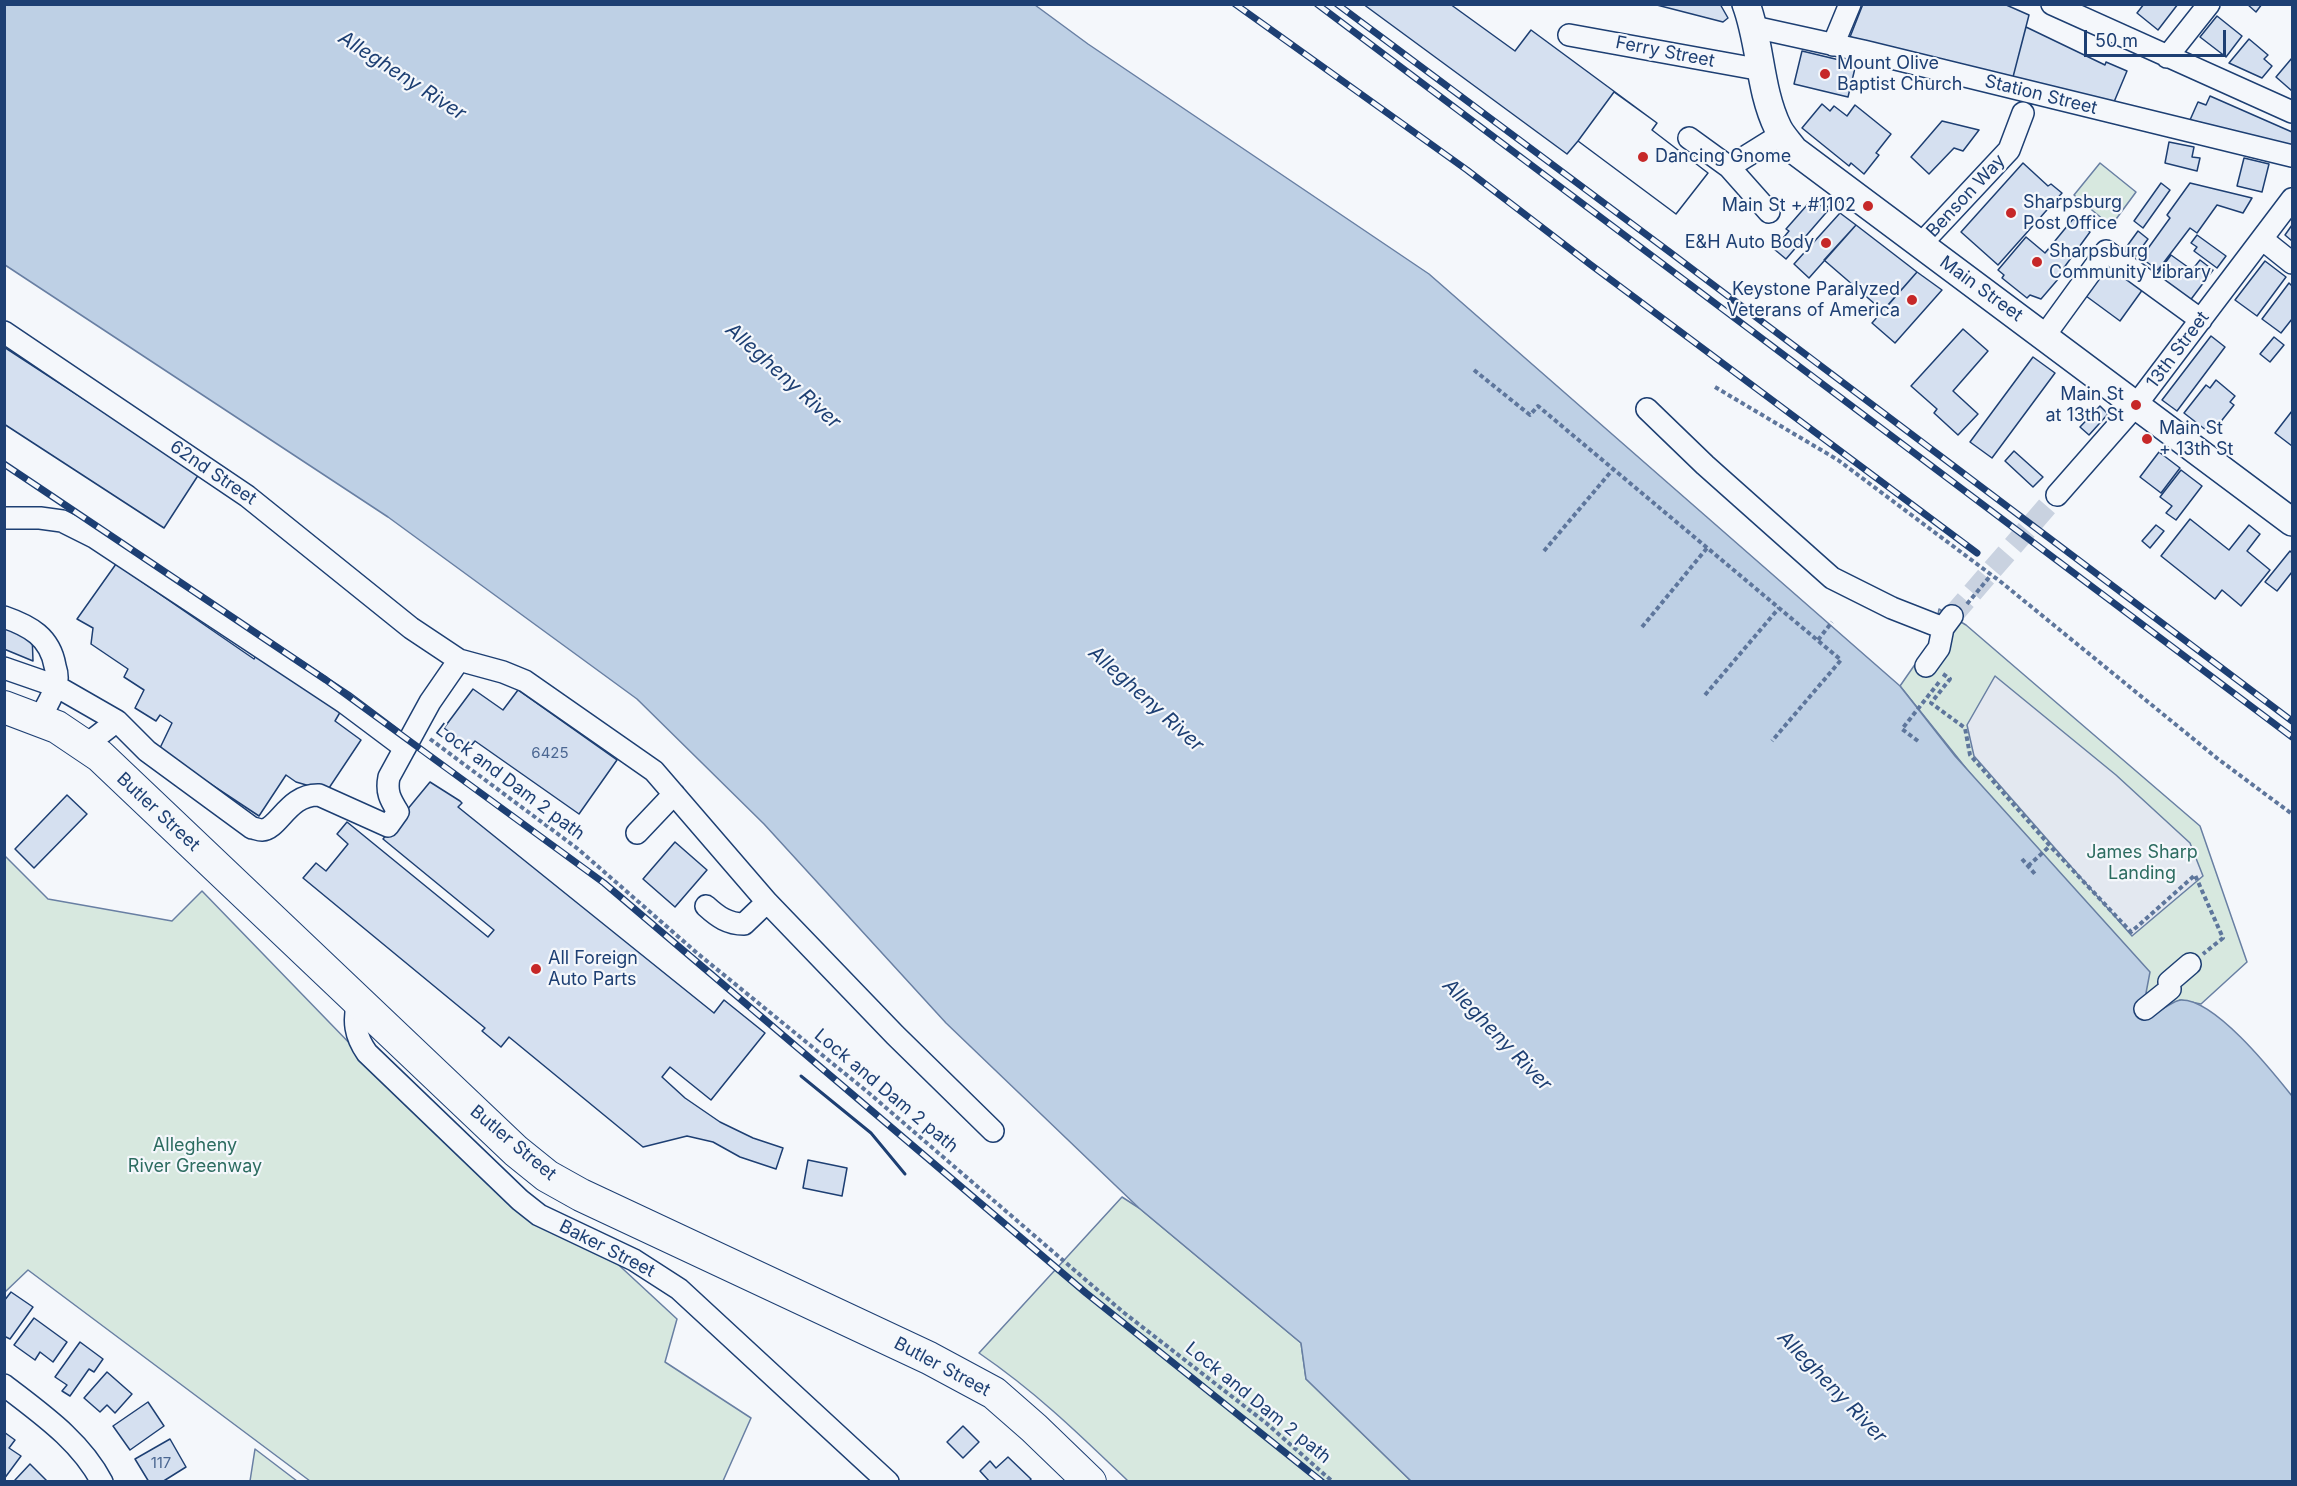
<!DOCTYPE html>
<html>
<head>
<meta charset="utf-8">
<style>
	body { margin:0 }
	#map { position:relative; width:2297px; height:1486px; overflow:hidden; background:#f4f7fb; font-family:Inter,sans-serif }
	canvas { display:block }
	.frame { position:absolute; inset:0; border:6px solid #1d3f73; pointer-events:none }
	.scale { position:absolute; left:2084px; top:30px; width:142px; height:27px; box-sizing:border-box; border:3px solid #1d3f73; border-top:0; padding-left:8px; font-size:18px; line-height:21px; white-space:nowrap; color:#1d3f73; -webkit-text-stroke:4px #f4f7fb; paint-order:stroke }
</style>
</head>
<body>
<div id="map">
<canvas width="2297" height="1486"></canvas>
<div class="frame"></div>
<div class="scale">50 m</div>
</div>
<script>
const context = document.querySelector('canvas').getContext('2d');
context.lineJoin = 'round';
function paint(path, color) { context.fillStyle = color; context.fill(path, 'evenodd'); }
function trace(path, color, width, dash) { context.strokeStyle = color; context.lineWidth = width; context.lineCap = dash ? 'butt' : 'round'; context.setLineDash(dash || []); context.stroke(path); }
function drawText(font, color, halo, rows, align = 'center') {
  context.font = font + ' Inter,sans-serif'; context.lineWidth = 4.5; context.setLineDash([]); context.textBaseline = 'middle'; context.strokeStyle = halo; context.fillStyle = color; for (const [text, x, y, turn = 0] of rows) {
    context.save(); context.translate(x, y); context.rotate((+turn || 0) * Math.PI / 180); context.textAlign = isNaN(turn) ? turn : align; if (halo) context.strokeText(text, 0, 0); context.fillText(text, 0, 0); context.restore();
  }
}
const green = new Path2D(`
	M2100 163 2136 192 2111 226 2074 195Z
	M1939 609 1966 625 2200 826 2247 962 2201 1004 2180 1000 2161 1011 1900 686 1934 637Z
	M5 856 48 899 172 921 202 891 422 1118 609 1256 677 1319 665 1362 751 1418 723 1481H310L28 1270 5 1292Z
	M1122 1197 1139 1208 1301 1343 1306 1379 1411 1481H1128C1079 1434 1036 1392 979 1353Z
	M255 1449 297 1481H250Z`);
paint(green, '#d7e8df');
trace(green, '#687fa3', 1.5);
const parking = new Path2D(`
	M1995 676 2116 775 2190 843 2203 876 2132 936 1974 756 1967 725Z`);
paint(parking, '#e3e8f0');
trace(parking, '#687fa3', 1.5);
const water = new Path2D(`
	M4 5H1035L1088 44 1429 274 1900 686 1955 756 2150 972 2146 993 2161 1010C2167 1007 2175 1000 2181 1000 2215 999 2272 1071 2292 1096V1481H1411L1306 1379 1301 1343 1139 1208 946 1023 764 824 637 699 388 517 5 265Z`);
paint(water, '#bed0e5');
trace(water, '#687fa3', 1.5);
const building = new Path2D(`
	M1363 4H1450L1515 51 1531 30 1657 123 1652 130 1708 173 1676 214 1578 141 1567 154Z
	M1653 4H1720L1728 18 1723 22Z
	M1863 4H2004L2029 15 2013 77 1850 37Z
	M2144 4H2178L2158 30 2137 13Z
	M2247 4H2262L2256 12Z
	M2217 16 2242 36 2226 57 2200 37Z
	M2026 27 2105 65 2106 62 2127 71 2114 102 2013 77Z
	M2249 39 2268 55 2264 59 2272 66 2262 78 2229 63Z
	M1802 51 1856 64 1848 97 1794 84Z
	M2292 58V91L2276 77Z
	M1614 92 1657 123 1652 130 1708 173 1676 214 1578 141Z
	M2210 96 2292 132V146L2190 120 2198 102 2206 105Z
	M1822 104 1830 111 1834 106 1847 116 1855 105 1891 134 1876 153 1879 155 1864 174 1851 163 1849 166 1802 128Z
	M1942 121 1979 130 1963 151 1954 148 1929 174 1911 157Z
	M2169 142 2194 147 2192 157 2200 158 2197 171 2165 163Z
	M2244 158 2269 164 2262 192 2237 186Z
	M2023 163 2048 186 2051 184 2062 193 1998 265 1961 232Z
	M2161 183 2170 190 2143 228 2134 221Z
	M2190 183 2252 198 2243 213 2217 205 2197 233 2190 228 2158 270 2141 258 2170 218 2167 215Z
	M1808 204 1831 207 1786 259 1774 249 1789 231 1786 229Z
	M1840 213 1856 225 1809 278 1794 264Z
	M2073 219 2090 232 2063 269 2065 271 2041 299 2030 295 2027 298 2002 278 2004 275 1998 270 2026 237 2045 253Z
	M1856 225 1917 272 1883 311 1824 260Z
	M2292 225V241L2285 235Z
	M2138 231 2148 239 2132 261 2122 253Z
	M2197 235 2226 256 2217 268 2194 251 2197 247 2191 243Z
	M2171 255 2192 270 2200 260 2213 270 2189 302 2155 277Z
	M2265 261 2286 277 2257 316 2235 300Z
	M2109 265 2143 289 2120 321 2086 296Z
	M1917 272 1942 290 1895 343 1872 323Z
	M2289 283 2292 286V319L2281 333 2262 319Z
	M1963 329 1988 351 1953 391 1978 414 1958 435 1934 413 1937 409 1911 386Z
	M2211 336 2225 347 2177 411 2162 400Z
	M2274 337 2284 345 2270 362 2260 354Z
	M4 347 199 474 164 528 4 424Z
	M2033 357 2055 373 1992 458 1970 442Z
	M2216 380 2235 396 2230 402 2234 405 2211 434 2184 413 2206 385 2210 388Z
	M2100 406 2108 414 2089 435 2080 427Z
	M2292 411V446L2275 433Z
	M2014 451 2043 477 2033 487 2005 461Z
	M2159 452 2180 468 2161 493 2140 477Z
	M2181 470 2202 486 2176 520 2166 513 2172 506 2160 497Z
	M2190 519 2229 550 2249 525 2260 534 2247 551 2270 570 2241 606 2222 590 2215 599 2161 556Z
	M2156 525 2164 531 2150 548 2142 541Z
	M2290 551 2292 553V572L2277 591 2265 582Z
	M116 564 254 659 258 652 342 709 335 721 361 740 327 791 296 782 286 775 259 816 159 750 172 723 160 715 156 721 135 708 144 690 124 677 128 669 91 644 93 628 77 619Z
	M4 623 32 633 33 661 4 649Z
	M473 689 503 710 518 690 617 760 579 814 475 741 470 747 444 728Z
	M430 782 460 801 462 803 458 807 714 1013 724 1000 765 1033 711 1100 670 1067 662 1077 685 1098 720 1122 753 1138 783 1148 776 1169 740 1157 713 1142 687 1136 643 1147 509 1037 501 1047 482 1031 485 1028 303 878 316 863 326 871 348 844 337 834 347 822 488 937 494 930 383 839Z
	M67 795 87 814 34 868 15 849Z
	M675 842 707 870 675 907 643 879Z
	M808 1160 847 1168 842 1196 803 1188Z
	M11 1292 33 1307 10 1339 4 1336V1301Z
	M34 1318 67 1342 53 1362 40 1352 35 1360 14 1345Z
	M80 1342 103 1359 94 1372 89 1369 70 1396 62 1391 67 1385 55 1377Z
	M107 1372 132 1394 115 1413 107 1405 100 1412 84 1398Z
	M148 1402 164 1426 130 1450 113 1426Z
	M963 1426 979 1442 963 1458 947 1442Z
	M4 1432 15 1440 9 1448 21 1456 4 1479Z
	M170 1439 186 1467 162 1482H149L135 1459Z
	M1008 1457 1031 1479 1029 1482H990L980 1471 990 1461 996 1468Z
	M30 1464 48 1482H17L15 1480Z`);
paint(building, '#d5e0f0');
trace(building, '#1d3f73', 1.5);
trace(new Path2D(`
	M1952 616 2057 495`), '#c9d2e0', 21, [21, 10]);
const minor = new Path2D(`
	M2052 4 2292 112
	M1754 27 1863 51 2292 156
	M1569 35 1762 70
	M1833 45 1850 4
	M2167 57 2209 4
	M1689 138 1729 167 1782 134
	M1729 167 1769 212
	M2262 239 2292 263
	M1921 244 2009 150 2023 113
	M4 332 247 496 411 628 459 660 430 702 389 777C386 792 390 799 398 812L388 826 319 795C288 794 279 829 262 830 258 830 255 828 252 828L147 751 117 721 86 745
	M2045 335 2106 251 2201 320
	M1647 409 1705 465 1832 578 1892 608 1943 628
	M2057 495 2136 405 2292 199
	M4 518H40L62 521 94 537 345 703 405 748
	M4 617C30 626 50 637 55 666 57 672 58 679 56 685 53 696 45 708 40 719
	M459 660 503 672 525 681 654 771 767 902 895 1035 993 1131
	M1926 666 1939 648 1943 628 1952 616
	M4 668 56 686 117 721
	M637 833 674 794
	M706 906C718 917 728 924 744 924L767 902
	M358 1001C353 1021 355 1036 367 1053L520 1200 539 1215 634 1260 679 1289 888 1482
	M2145 1009 2170 989 2169 982 2190 964
	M4 1385C40 1413 80 1440 102 1482`);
const major = new Path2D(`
	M1746 4C1761 44 1759 89 1778 128 1782 136 1789 143 1794 150L2292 522`);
const highway = new Path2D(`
	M4 707 57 727 100 756 516 1151 547 1176 581 1195 929 1358 994 1393 1034 1428 1090 1482`);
trace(minor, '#1d3f73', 24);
trace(major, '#1d3f73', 30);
trace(highway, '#1d3f73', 34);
trace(new Path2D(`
	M1474 370 1530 415 1538 406 1841 660 1772 741
	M1715 387 1838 460 2001 582 2218 759 2292 814
	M1544 551 1614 468
	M1967 604 1991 575
	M1642 627 1707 548
	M1818 640 1832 622
	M1943 674 1950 679 1931 703 1965 728 1970 755 2051 847 2131 932 2195 875 2223 938 2203 954
	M1705 695 1779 608
	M430 739 578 849 697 953 870 1094 1123 1312 1266 1423 1333 1482
	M1918 741 1902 729 1940 681
	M2022 859 2035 874
	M2028 866 2050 846`), '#5e769c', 4, [4.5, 3]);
trace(minor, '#f4f7fb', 21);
trace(major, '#f4f7fb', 27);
trace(highway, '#f4f7fb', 32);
const rail = new Path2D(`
	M1235 4 1467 170 1591 265 1977 553
	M1317 4 2292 737
	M1337 4 1671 253 2292 721
	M4 464 326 680 604 883 1086 1293 1322 1482`);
trace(rail, '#1d3f73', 7);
trace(rail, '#f4f7fb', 4.5, [14]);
trace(new Path2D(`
	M801 1076 871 1133 905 1174`), '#1d3f73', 3);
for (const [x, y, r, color] of [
	[1825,74,6,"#c62828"],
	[1643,157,6,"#c62828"],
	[1868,206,6,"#c62828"],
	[2011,213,6,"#c62828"],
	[1826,243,6,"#c62828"],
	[2037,262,6,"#c62828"],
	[1912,300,6,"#c62828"],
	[2136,405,6,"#c62828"],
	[2147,439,6,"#c62828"],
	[536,969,6,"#c62828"]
]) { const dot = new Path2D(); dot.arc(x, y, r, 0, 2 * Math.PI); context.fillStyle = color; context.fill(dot); trace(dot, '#f4f7fb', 2); }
drawText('15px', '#4b6792', null, [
	["6425",550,753],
	["117",161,1463]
]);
drawText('18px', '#1d3f73', '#f4f7fb', [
	["Ferry Street",1665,52,11],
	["Station Street",2041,95,14],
	["Benson Way",1966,196,-47],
	["Main Street",1981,289,36],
	["13th Street",2178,350,-53],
	["62nd Street",213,473,34],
	["Lock and Dam 2 path",510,782,37],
	["Butler Street",158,812,43],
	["Lock and Dam 2 path",886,1091,40],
	["Butler Street",513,1143,40],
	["Baker Street",607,1249,27],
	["Butler Street",942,1367,28],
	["Lock and Dam 2 path",1258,1403,39]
]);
drawText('18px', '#1d3f73', '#f4f7fb', [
	["Mount Olive",1837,64],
	["Baptist Church",1837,85],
	["Dancing Gnome",1655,157],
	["Sharpsburg",2023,203],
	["Post Office",2023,224],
	["Main St + #1102",1856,206,"right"],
	["E&H Auto Body",1814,243,"right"],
	["Sharpsburg",2049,252],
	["Community Library",2049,273],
	["Keystone Paralyzed",1900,290,"right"],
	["Veterans of America",1900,311,"right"],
	["Main St",2124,395,"right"],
	["at 13th St",2124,416,"right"],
	["Main St",2159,429],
	["+ 13th St",2159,450],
	["All Foreign",548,959],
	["Auto Parts",548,980]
], 'left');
drawText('18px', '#2c6c60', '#f4f7fb', [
	["James Sharp",2142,853],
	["Landing",2142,874],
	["Allegheny",195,1146],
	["River Greenway",195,1167]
]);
drawText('italic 20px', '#1d3f73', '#f4f7fb', [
	["Allegheny River",402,76,33],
	["Allegheny River",783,376,42],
	["Allegheny River",1146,699,42],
	["Allegheny River",1497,1035,46],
	["Allegheny River",1832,1387,46]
]);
</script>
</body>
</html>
